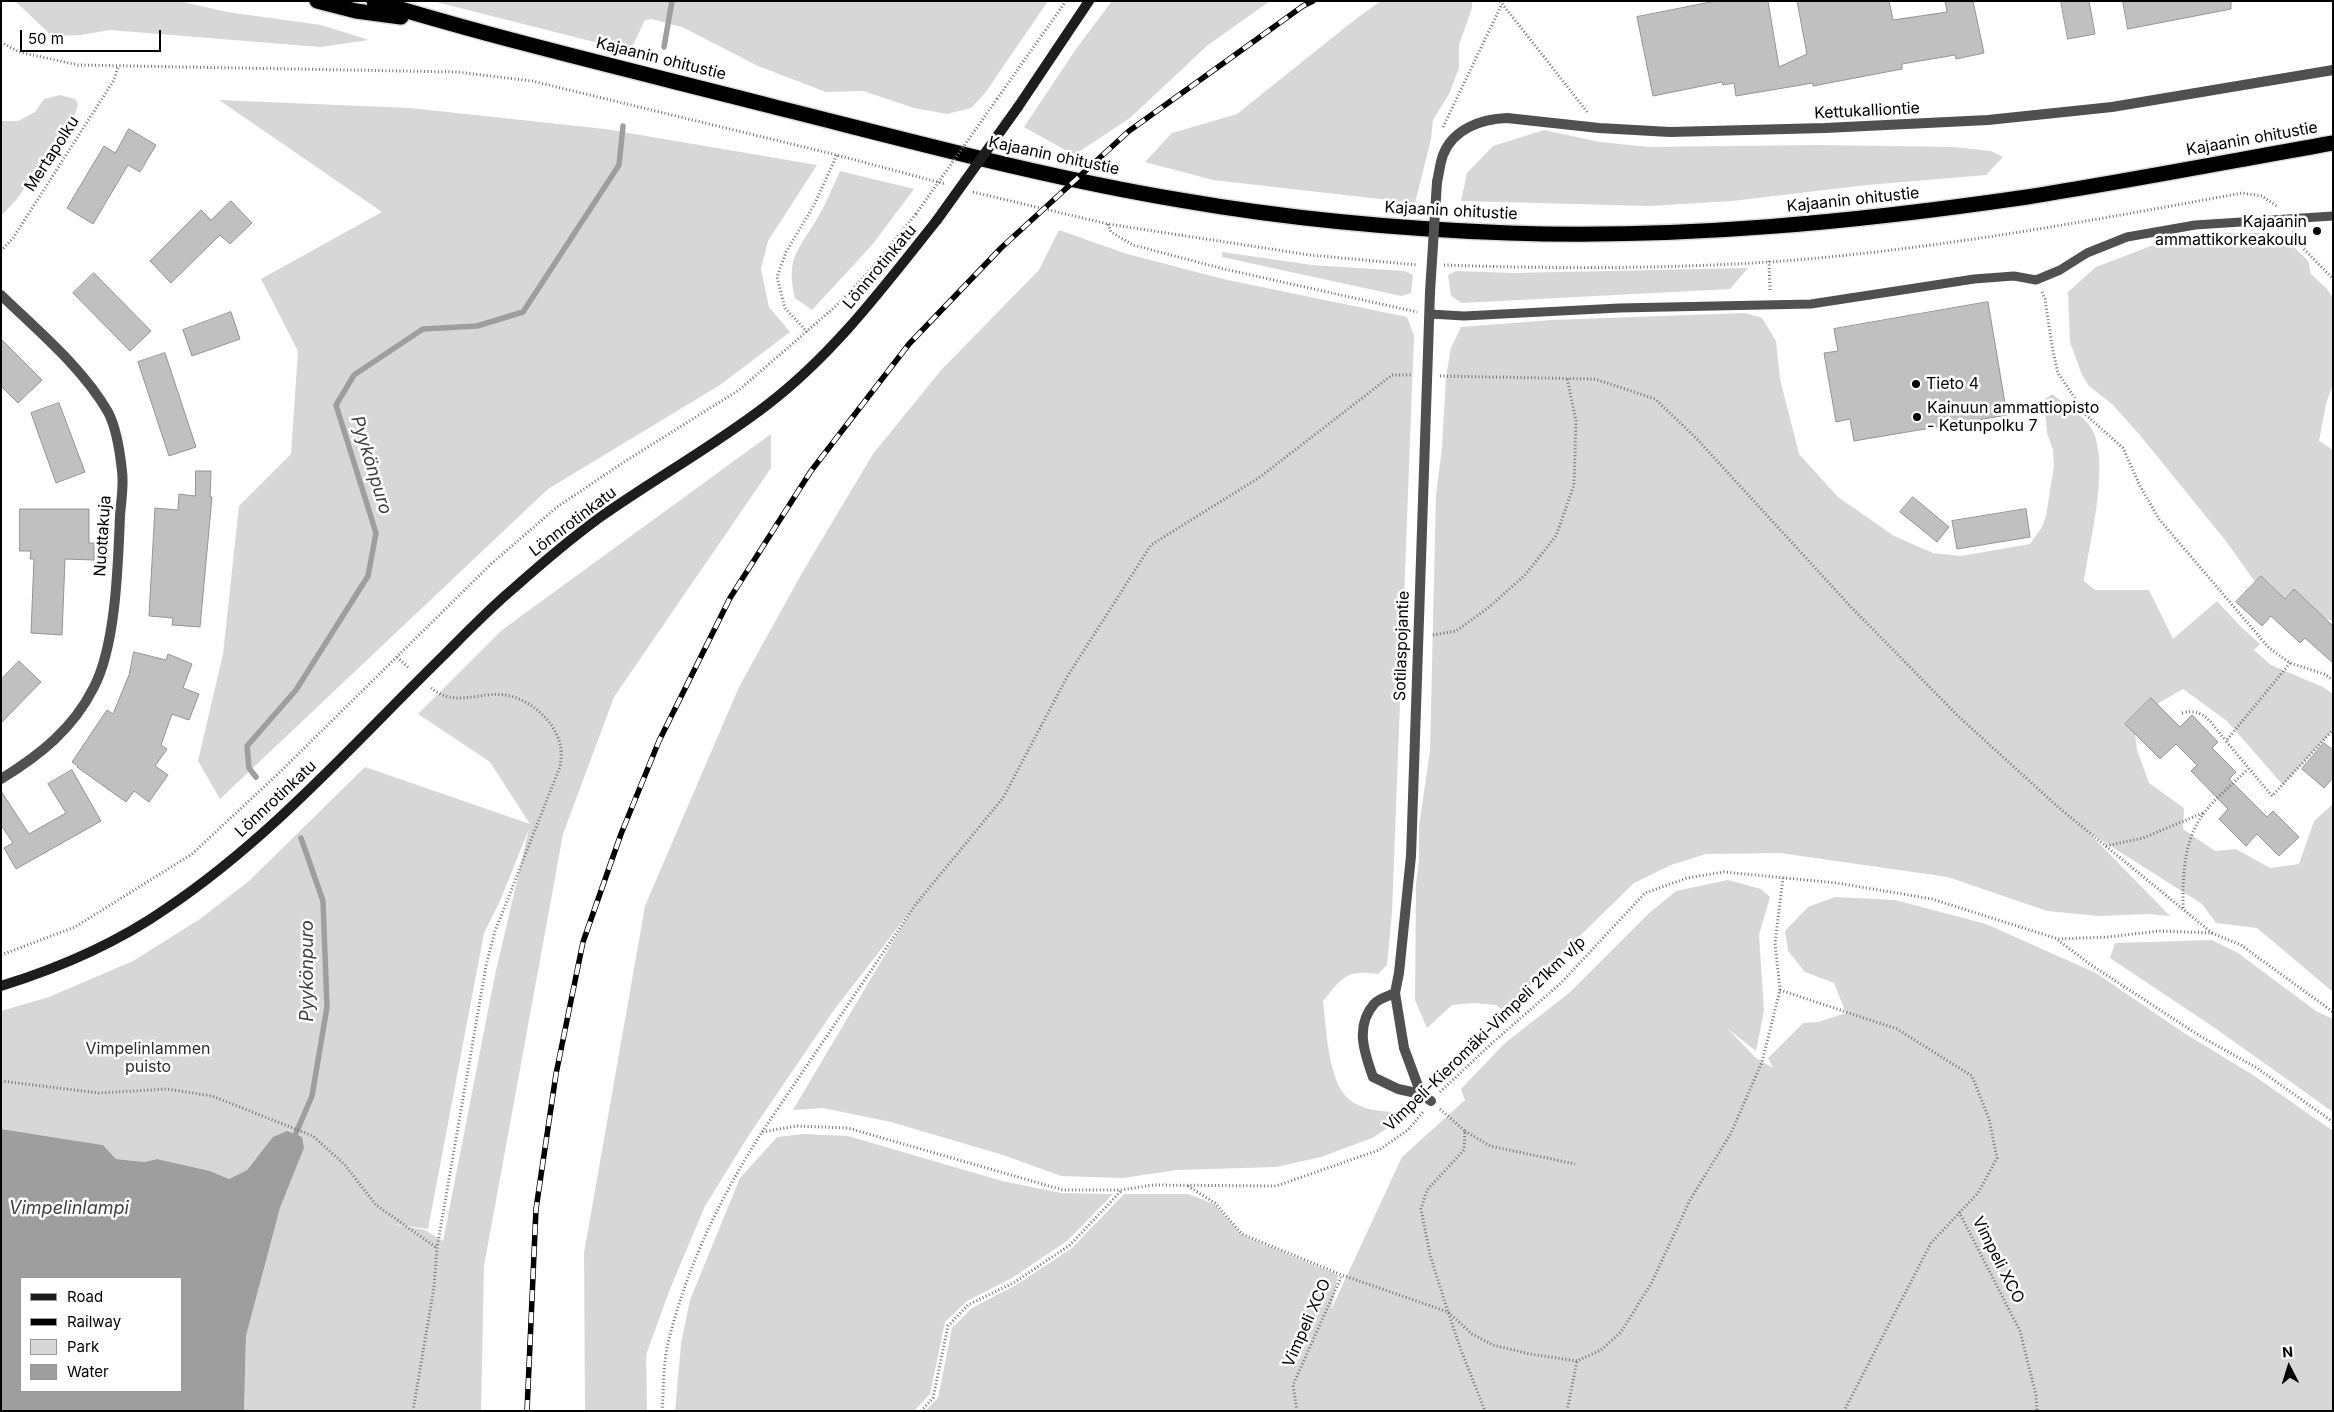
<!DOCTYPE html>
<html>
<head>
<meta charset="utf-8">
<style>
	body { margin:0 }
	#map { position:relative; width:2334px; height:1412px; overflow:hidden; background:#fff; font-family:Inter,sans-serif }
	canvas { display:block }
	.frame { position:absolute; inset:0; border:2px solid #000; pointer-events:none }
	.legend { position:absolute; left:20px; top:1277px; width:162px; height:115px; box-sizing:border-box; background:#fff; border:1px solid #999; margin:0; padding:6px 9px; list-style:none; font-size:15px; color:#000 }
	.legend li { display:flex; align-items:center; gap:10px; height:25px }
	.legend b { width:25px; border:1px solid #999 }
	.north { position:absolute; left:2264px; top:1342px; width:50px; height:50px; -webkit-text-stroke:4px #fff; paint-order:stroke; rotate:355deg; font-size:14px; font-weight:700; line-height:20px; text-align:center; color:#000 }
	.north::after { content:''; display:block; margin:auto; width:18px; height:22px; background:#000; clip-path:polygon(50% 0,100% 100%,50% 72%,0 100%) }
	.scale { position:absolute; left:20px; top:30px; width:141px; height:22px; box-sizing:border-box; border:2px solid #000; border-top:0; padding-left:6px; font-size:15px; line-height:18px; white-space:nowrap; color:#000; -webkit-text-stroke:4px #fff; paint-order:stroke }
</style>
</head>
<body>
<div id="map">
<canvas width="2334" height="1412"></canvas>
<div class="frame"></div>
<ul class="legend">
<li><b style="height:6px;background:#1d1d1d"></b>Road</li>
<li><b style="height:6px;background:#000"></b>Railway</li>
<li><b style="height:14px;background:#d7d7d7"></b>Park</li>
<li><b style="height:14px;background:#9e9e9e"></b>Water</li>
</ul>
<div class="north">N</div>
<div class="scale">50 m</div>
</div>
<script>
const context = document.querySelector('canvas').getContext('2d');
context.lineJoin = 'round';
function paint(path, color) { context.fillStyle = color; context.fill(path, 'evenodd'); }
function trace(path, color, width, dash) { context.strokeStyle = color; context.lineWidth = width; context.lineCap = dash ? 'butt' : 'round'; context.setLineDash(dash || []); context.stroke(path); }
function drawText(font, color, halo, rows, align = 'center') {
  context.font = font + ' Inter,sans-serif'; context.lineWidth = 5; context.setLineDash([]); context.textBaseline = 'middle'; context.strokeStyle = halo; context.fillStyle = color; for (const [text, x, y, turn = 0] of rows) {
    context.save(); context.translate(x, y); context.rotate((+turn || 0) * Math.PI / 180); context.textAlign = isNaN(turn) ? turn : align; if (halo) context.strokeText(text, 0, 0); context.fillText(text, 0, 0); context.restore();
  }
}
paint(new Path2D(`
	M15 1H179L227 12 321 25 369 40 320 47 110 30 81 35 52 36Z
	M432 1H1048L985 93 971 108 947 114 914 108 863 91 826 92 758 66 682 27 651 19 645 20 630 51Z
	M1112 1H1270L1208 45 1130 118 1074 155 1024 127 1076 49Z
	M1381 1H1472V8L1459 45V68L1449 94 1433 120 1431 139 1415 203 1213 180 1145 162 1172 133 1237 114 1357 18Z
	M60 95 75 99 78 104 75 114 17 199 1 216V121H18L35 112 44 99Z
	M219 100 410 108 605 129 817 165 768 241 761 269 769 307 790 332 720 385 548 489 220 799 198 761 223 654 239 506 291 454 298 351 261 279 382 212Z
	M1544 130 1600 142 1649 147 1816 145 1953 147 1991 151 2003 157 1986 175 1867 185 1732 201 1649 206 1461 201 1467 173 1493 146Z
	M840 171 914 189 872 245 812 310 795 298C785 257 799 250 818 217 826 203 833 187 840 171Z
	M1059 230 1124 253 1223 279 1407 317 1414 336 1392 912 1387 965 1378 974C1346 969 1342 978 1323 1001 1326 1026 1328 1074 1344 1094 1355 1109 1380 1112 1397 1112V1122L1372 1138 1321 1157 1276 1167 1177 1170 1123 1178 1061 1176 1003 1155 891 1122 823 1108 793 1110 912 909 834 1010 749 1135 705 1206 670 1289 646 1355 647 1411H585L584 1253 645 906 739 687 802 573 873 454 942 369 1039 270Z
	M2225 233H2265L2283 236 2308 261 2311 274 2327 289 2333 298V384L2326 404 2319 441 2333 450V621L2324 618 2294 589 2285 599 2261 576 2255 582 2226 541 2139 434 2112 404 2089 386 2082 375 2070 342 2068 292 2096 267 2164 241Z
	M1222 252 1312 265 1404 271 1413 275 1411 293 1401 296 1222 257Z
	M1748 268 1730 289 1462 303 1451 296 1448 275 1456 271 1514 273Z
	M1745 313 1762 318 1776 341 1780 379 1799 454 1838 497 1894 536 1933 553 1961 556 2030 544 2042 527 2046 516 2054 466 2053 450 2047 433 2044 400 2052 394C2062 402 2083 416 2090 426 2112 459 2089 544 2084 581L2095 590H2149L2173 639 2217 601 2240 626 2260 644 2254 650 2271 665 2323 687 2333 694V730L2283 785 2227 721 2183 689 2157 704 2151 698 2125 724 2135 734 2137 750 2149 783 2184 808 2183 829 2215 851 2236 849 2270 868 2299 864 2314 821 2333 804V992L2257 928 2216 923 2202 904 2087 831 2170 916 2148 914 2099 916 2047 911 1948 877 1780 853 1706 854 1671 865 1634 883 1545 970 1506 1013 1496 1005 1474 1003 1452 1005 1427 1028 1415 1000 1416 884 1419 860V826L1430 751 1436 494 1442 448 1446 377 1451 348 1461 327 1552 320Z
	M771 434V468L614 697 563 834 484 1266 481 1411H244L246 1336 280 1208 304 1148 258 1156 247 1170 229 1179 210 1171 157 1159 144 1162 116 1159 103 1145 1 1129V1011L49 997 133 961 200 919 249 881 365 767 530 824 490 762 418 714 502 630ZM529 829 495 975 443 1241 425 1230 386 1223 428 1229 484 933 500 901Z
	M1728 880 1761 889 1770 897 1759 935 1764 1011 1756 1051 1728 1029 1756 1058 1773 1068 1768 1058 1803 1023 1818 1022 1846 1013 1834 983 1805 972 1788 951 1785 931 1808 907 1835 897 1895 900 1986 924 2096 973 2184 1033 2253 1075 2333 1131V1411H925L938 1398 952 1328 972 1308 1016 1285 1072 1248 1124 1194H1188L1214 1204 1242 1235 1338 1275 1331 1310 1402 1157 1465 1100 1461 1089 1505 1043 1569 993 1648 914 1676 891Z
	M2212 940 2238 953 2316 1011 2333 1019V1112L2212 1026 2110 958 2115 943Z
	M803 1134 848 1136 1002 1181 1061 1193 1113 1194 1067 1241 1012 1278 967 1301 945 1322 930 1394 914 1411H675L681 1344 690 1300 740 1178 777 1137Z`), '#d7d7d7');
paint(new Path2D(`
	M1 1129 103 1145 116 1159 144 1162 157 1159 210 1171 229 1179 247 1170 273 1137 287 1131 302 1137 304 1148 280 1208 246 1336 244 1411H1ZM21 1278H181V1391H21Z`), '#9e9e9e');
trace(new Path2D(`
	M664 47 672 1
	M256 777 249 768 247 746 296 690 368 576 376 533 336 405 354 375 423 329 477 326 523 312 619 165 623 126
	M296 1133 312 1096 327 1007 323 901 301 838`), '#9e9e9e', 5.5);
const building = new Path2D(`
	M1716 1H1768L1779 67 1807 54 1797 1H1889L1893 20 1947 12 1945 1H1973L1984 53 1956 59 1955 55 1902 64V69L1813 86V83L1736 96 1734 83 1723 85 1722 82 1653 96 1637 17Z
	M2061 1H2089L2095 34 2068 39Z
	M2123 1H2231V9L2128 29Z
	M129 129 156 145 140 172 128 165 93 224 67 208 104 146 115 153Z
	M231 201 252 223 230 244 220 235 171 283 150 261 201 210 211 220Z
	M94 273 151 331 130 351 73 293Z
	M1988 302 2007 415 1854 441 1850 419 1836 422 1824 353 1838 351 1834 329Z
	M231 312 240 339 192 356 183 330Z
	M1 339 42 380 18 403 1 386Z
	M165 353 196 447 169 456 138 362Z
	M59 403 85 472 56 483 31 413Z
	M196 471H211L210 497H212L200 627 172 625 173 618 149 616 155 508 178 510 179 494 195 496Z
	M1913 497 1949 527 1937 542 1900 512Z
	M20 509H89V543H94V560L65 559 62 635 31 633 34 559H30L31 551H20Z
	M2026 509 2030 537 1957 549 1952 521Z
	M2261 576 2285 599 2294 589 2333 626V663L2305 638 2300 643 2271 616 2262 626 2236 602Z
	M134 652 166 660 168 654 192 664 183 688 199 694 189 720 172 714 161 745 167 749 155 766 168 775 149 802 134 791 126 802 77 767 78 766 72 762 107 710 113 714 129 675Z
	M19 661 41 682 1 723V680Z
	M2151 698 2180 727 2192 715 2218 742 2212 748 2236 772 2229 779 2267 817 2273 811 2299 837 2279 856 2257 834 2246 846 2219 819 2228 809 2191 771 2197 765 2176 744 2160 759 2125 724Z
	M2324 743 2333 750V778L2324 788 2302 769Z
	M72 770 101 821 16 869 4 848 13 843 1 825V791L29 834 66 813 48 784Z`);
paint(building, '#c0c0c0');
trace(building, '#949494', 1);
const highway = new Path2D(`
	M317 1 356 11 401 17
	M374 1C505 41 638 72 771 106 907 140 1042 177 1180 200 1289 219 1399 229 1509 233 1682 239 1856 222 2027 197 2129 181 2231 161 2333 143`);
trace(highway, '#dbdbdb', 18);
trace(new Path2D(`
	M1500 1 1588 113
	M1 42 19 52 78 65 457 72 532 81 837 155 945 184
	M997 99 1066 1
	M1443 127 1502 4
	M973 192 1108 224 1310 255 1418 265
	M1108 224 1111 232 1133 245 1224 269 1417 312
	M2293 231 2304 249 2333 279
	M1 251 13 238 114 80 118 67
	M1769 261 1770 292
	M1444 265C1557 269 1670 269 1783 261 1937 249 2090 221 2242 193L2262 196 2278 207
	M2042 292 2045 299 2052 346 2058 373 2086 415 2123 448 2140 486 2159 519 2269 648 2290 663 2324 674 2333 680
	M807 332 785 308 777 277 786 252 814 205 837 155
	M1440 376 1595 379 1655 399 1696 438 1851 607 1958 716 2058 807 2212 933
	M1433 635 1456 631 1488 608 1525 575 1556 536 1574 485 1576 421 1567 378
	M397 657 410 669
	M2290 663 2226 741 2272 796 2333 730
	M2182 713C2205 707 2212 725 2226 741
	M2106 846 2143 838 2203 813
	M2183 908C2183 875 2183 841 2204 813 2216 797 2234 783 2248 769
	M2058 940 2091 965 2200 1036 2257 1068 2333 1122
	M1 955 75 927 192 854 280 772 491 564 557 507 624 462 739 390 836 306 865 276 916 214
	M1780 990 1897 1029 1972 1076 1989 1119 1997 1158 1978 1193 1931 1243 1844 1411
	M1 1081 99 1093 167 1089 212 1096 313 1136 345 1165 376 1205 437 1248
	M1440 1092 1491 1044 1561 983 1645 893 1687 878 1724 872 1837 883 1932 899 2058 939 2108 937 2159 931 2212 933 2241 945 2333 1012
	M1440 1109 1465 1131 1464 1150 1427 1190 1421 1209 1430 1255 1448 1312 1461 1350 1485 1411
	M1465 1131 1490 1146 1575 1164
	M762 1132 916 904 1003 798 1067 677 1151 545 1260 477 1392 375H1413
	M1188 1186 1215 1203 1242 1234 1342 1275 1448 1312 1472 1334 1493 1345 1530 1354 1577 1361 1601 1350 1621 1332 1652 1282 1690 1200 1731 1133 1762 1062 1780 990 1775 943 1783 878
	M1959 1212 2020 1331 2036 1395 2037 1411
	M413 1411 434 1287 437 1248 486 966 495 931 560 767C561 760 562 751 560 744 554 720 530 699 505 695 481 691 455 708 431 688
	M662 1411C664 1388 663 1361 669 1339 688 1264 721 1196 762 1132L796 1126 848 1128 1063 1190H1121L1153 1185 1276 1186 1379 1150 1408 1130 1423 1112
	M921 1411 933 1398 948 1326 968 1305 1015 1282 1070 1245 1121 1191
	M1297 1411 1293 1385 1342 1275
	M1567 1411 1577 1361`), '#727272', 3, [1, 2.5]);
trace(new Path2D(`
	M1430 314 1464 316 1619 308 1811 304 1974 279 2014 276 2036 280 2060 270 2087 253 2127 237 2195 225 2333 216`), '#505050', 9);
trace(new Path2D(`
	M1437 182C1439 174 1440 163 1443 155 1453 129 1481 119 1507 118L1599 128 1670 132 1825 128 1988 120 2112 107 2333 70
	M1430 292 1411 856 1399 973 1395 993 1404 1048 1421 1094 1431 1101
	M1 295C38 331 82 367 108 412 117 429 120 452 122 471 124 486 121 501 120 516 118 564 116 645 94 687 73 729 40 755 1 779
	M1395 993C1389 996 1378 999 1374 1004 1355 1026 1364 1052 1373 1077L1398 1089 1421 1094`), '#505050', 10);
trace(new Path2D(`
	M1018 107 1089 1
	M1 986C59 968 117 943 167 908 271 838 354 743 443 656 466 633 489 609 514 588 541 564 569 540 599 518 654 479 714 446 767 405 834 354 885 285 937 220`), '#1d1d1d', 10);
trace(highway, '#000', 15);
const rail = new Path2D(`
	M527 1411 536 1209 556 1074 583 942 621 834 659 741 730 598 811 471 909 344 1001 248 1129 131 1303 6 1313 1`);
trace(rail, '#000', 5.5);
trace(rail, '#fff', 4, [11]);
trace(new Path2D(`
	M916 214 997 99`), '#727272', 3, [1, 2.5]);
trace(new Path2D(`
	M1430 292 1437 182`), '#505050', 10);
trace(new Path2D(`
	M937 220 1018 107`), '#1d1d1d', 10);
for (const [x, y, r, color] of [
	[2317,231,5,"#000"],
	[1916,384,5,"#000"],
	[1917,417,5,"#000"]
]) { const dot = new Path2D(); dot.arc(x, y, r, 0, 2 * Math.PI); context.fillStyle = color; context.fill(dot); trace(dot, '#fff', 2); }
drawText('16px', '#000', '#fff', [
	["Kajaanin ohitustie",661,59,14],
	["Kettukalliontie",1867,111,-3],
	["Kajaanin ohitustie",2252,139,-10],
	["Mertapolku",52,154,-57],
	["Kajaanin ohitustie",1054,156,12],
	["Kajaanin ohitustie",1853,200,-6],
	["Kajaanin ohitustie",1451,211,3],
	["Lönnrotinkatu",880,267,-50],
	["Lönnrotinkatu",573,522,-37],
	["Nuottakuja",103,536,-86],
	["Sotilaspojantie",1402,646,-88],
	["Lönnrotinkatu",276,799,-43],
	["Vimpeli-Kieromäki-Vimpeli 21km v/p",1485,1034,-44],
	["Vimpeli XCO",1998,1260,63],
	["Vimpeli XCO",1307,1323,-66]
]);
drawText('16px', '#000', '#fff', [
	["Kajaanin",2307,222,"right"],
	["ammattikorkeakoulu",2307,240,"right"],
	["Tieto 4",1926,384],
	["Kainuun ammattiopisto",1927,408],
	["- Ketunpolku 7",1927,426]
], 'left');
drawText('16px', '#2e2e2e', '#fff', [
	["Vimpelinlammen",148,1049],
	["puisto",148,1067]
]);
drawText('italic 18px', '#3f3f3f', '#fff', [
	["Pyykönpuro",371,465,73],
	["Pyykönpuro",308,971,-90],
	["Vimpelinlampi",69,1209]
]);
</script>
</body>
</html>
